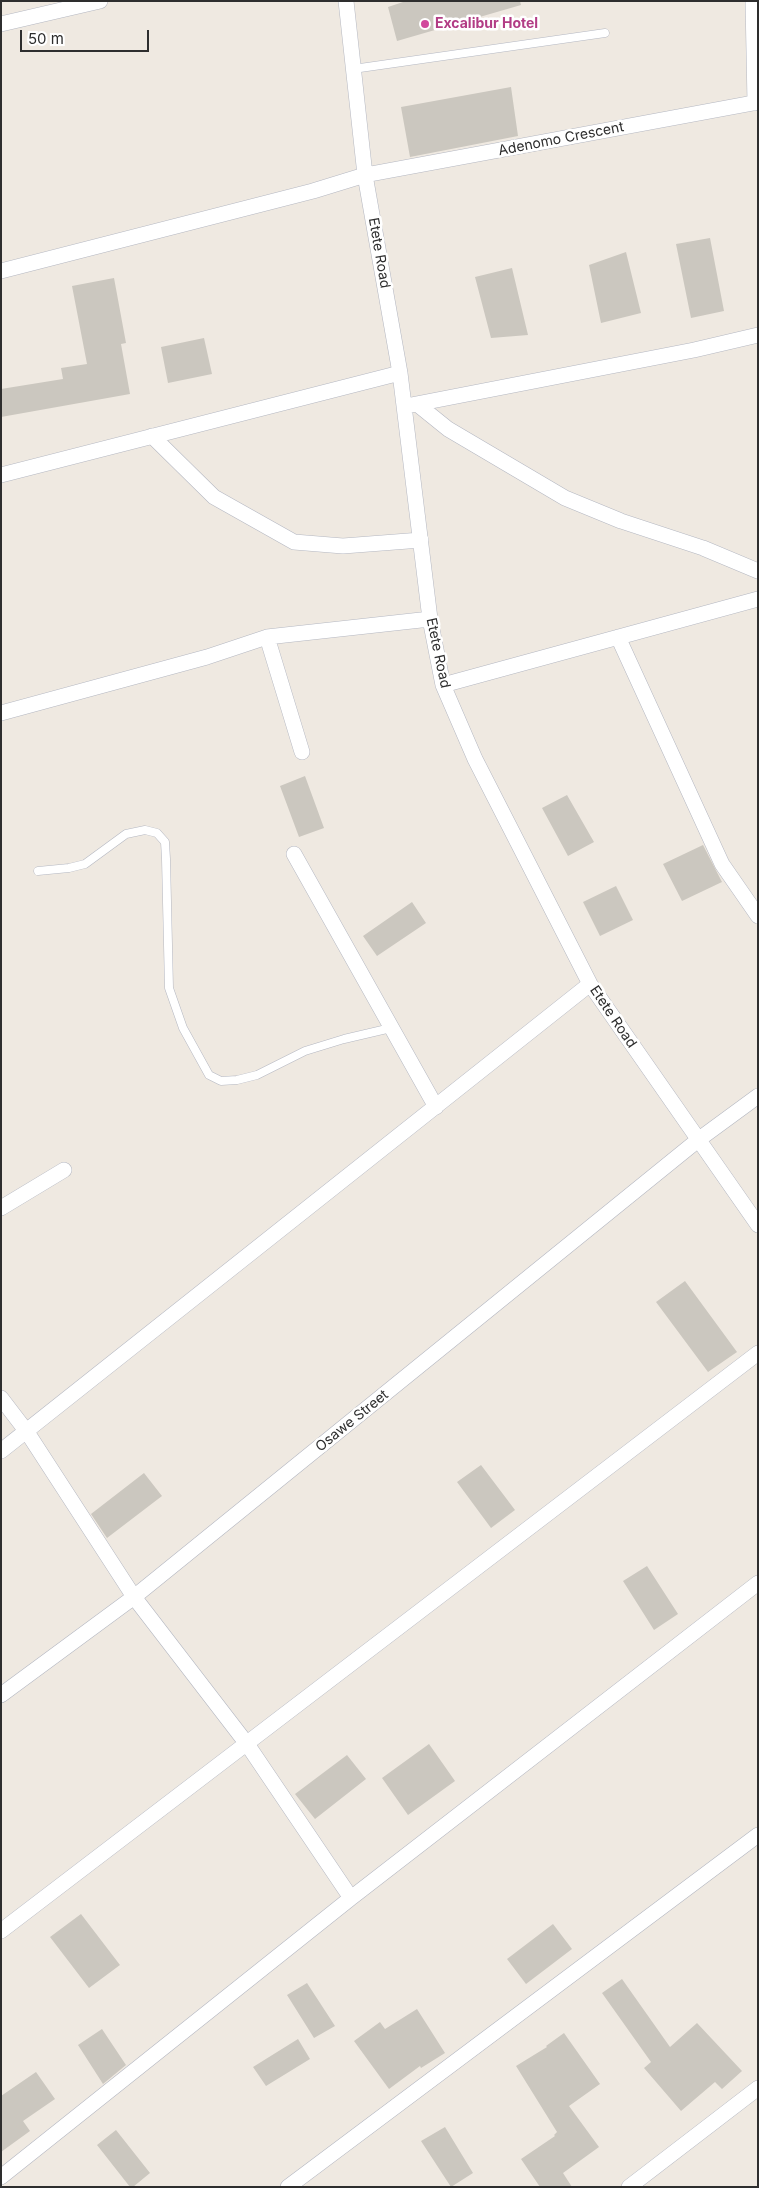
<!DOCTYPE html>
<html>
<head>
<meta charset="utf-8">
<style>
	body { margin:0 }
	#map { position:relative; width:759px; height:2188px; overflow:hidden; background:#efe9e1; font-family:Inter,sans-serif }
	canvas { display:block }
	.frame { position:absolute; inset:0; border:2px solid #2e2e2e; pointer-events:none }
	.scale { position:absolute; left:20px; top:30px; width:129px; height:22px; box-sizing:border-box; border:2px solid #2e2e2e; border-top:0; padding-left:6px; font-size:15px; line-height:18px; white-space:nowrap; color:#2e2e2e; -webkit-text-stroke:4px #fff; paint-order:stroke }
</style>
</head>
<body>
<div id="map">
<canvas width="759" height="2188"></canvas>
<div class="frame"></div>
<div class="scale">50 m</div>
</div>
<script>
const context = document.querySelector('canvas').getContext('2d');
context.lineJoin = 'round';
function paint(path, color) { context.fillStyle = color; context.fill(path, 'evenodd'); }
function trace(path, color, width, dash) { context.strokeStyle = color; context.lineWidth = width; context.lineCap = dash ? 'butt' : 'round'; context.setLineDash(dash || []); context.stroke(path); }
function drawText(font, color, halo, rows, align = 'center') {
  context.font = font + ' Inter,sans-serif'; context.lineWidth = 5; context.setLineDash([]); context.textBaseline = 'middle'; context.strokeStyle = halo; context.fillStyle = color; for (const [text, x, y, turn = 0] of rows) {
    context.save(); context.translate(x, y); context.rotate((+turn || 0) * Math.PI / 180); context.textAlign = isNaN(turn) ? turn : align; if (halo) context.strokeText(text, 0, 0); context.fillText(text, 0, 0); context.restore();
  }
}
paint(new Path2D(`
	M406 1H520L521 5 397 41 388 7Z
	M511 87 518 136 410 157 401 107Z
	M710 238 724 311 691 318 676 244Z
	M626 252 641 313 601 323 589 265Z
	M512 268 528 335 491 338 475 277Z
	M114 278 126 343 121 344 130 394 1 417V389L63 379 61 368 87 364 72 286Z
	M204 338 212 374 168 383 161 347Z
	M305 776 324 828 299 837 280 786Z
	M567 795 594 842 568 856 542 808Z
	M703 845 722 882 682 901 663 864Z
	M616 886 633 920 600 936 583 902Z
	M412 902 426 923 377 956 363 936Z
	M685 1281 737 1352 708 1372 656 1302Z
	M481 1465 515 1510 491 1528 457 1482Z
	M144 1473 162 1496 107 1538 91 1514Z
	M647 1566 678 1614 654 1630 623 1581Z
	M429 1744 455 1781 408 1815 382 1778Z
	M347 1755 366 1779 315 1819 295 1794Z
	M81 1914 120 1965 89 1988 50 1937Z
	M553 1924 572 1949 526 1984 507 1959Z
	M622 1979 670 2047 697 2023 742 2071 722 2089 715 2082 681 2111 644 2068 651 2062 602 1993Z
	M307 1983 335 2026 314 2038 287 1995Z
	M417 2009 445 2053 421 2068 420 2066 389 2089 354 2041 380 2022 385 2029Z
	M102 2029 126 2065 103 2084 78 2045Z
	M564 2033 600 2084 569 2106 599 2147 563 2173 572 2187H540L521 2159 555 2136 554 2135 557 2132 516 2066 547 2047 546 2046Z
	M298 2039 310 2059 266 2086 253 2067Z
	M36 2072 55 2099 23 2121 30 2131 1 2152V2096Z
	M445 2127 473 2173 451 2187 421 2141Z
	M116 2130 150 2173 133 2187H130L97 2145Z`), '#cbc7bf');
const service = new Path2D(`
	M353 69 605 33
	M38 871 69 868 85 864 126 834 145 830 157 833 165 842 166 859 169 988 183 1028 209 1075 221 1081 237 1080 257 1075 305 1051 344 1039 391 1028`);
const minor = new Path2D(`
	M346 1 365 175 400 373 430 619 443 685 475 759 590 984 758 1225
	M753 1 755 103
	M1 24 100 1
	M1 271 313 191 365 175 758 102
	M417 404 448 429 565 498 621 521 703 548 758 571
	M411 405 694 350 758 335
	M152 436 214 497 294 542 343 546 421 540
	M1 475 400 373
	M267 637 302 752
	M618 637 722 864 758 916
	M443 685 758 599
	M1 713 207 657 267 637 430 619
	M294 854 436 1107
	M1 1208 64 1170
	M1 1398 27 1432 134 1597 247 1744 351 1898
	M1 1451 590 984
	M1 1695 134 1597 698 1140 758 1096
	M1 1931 758 1353
	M1 2177 351 1898 758 1583
	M288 2187 758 1835
	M629 2187 758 2088`);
trace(service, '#b4b7c1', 9);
trace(minor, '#b4b7c1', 16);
trace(service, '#fff', 8);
trace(minor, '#fff', 15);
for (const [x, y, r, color] of [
	[425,24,5,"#d1479c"]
]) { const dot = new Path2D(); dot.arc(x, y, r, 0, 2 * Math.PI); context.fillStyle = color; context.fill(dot); trace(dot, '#fff', 2); }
drawText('bold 14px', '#b23c85', '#fff', [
	["Excalibur Hotel",435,24]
], 'left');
drawText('14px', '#2e2e2e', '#fff', [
	["Adenomo Crescent",561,139,-11],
	["Etete Road",379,253,80],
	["Etete Road",438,653,78],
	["Etete Road",613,1017,56],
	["Osawe Street",352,1421,-39]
]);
</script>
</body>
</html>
